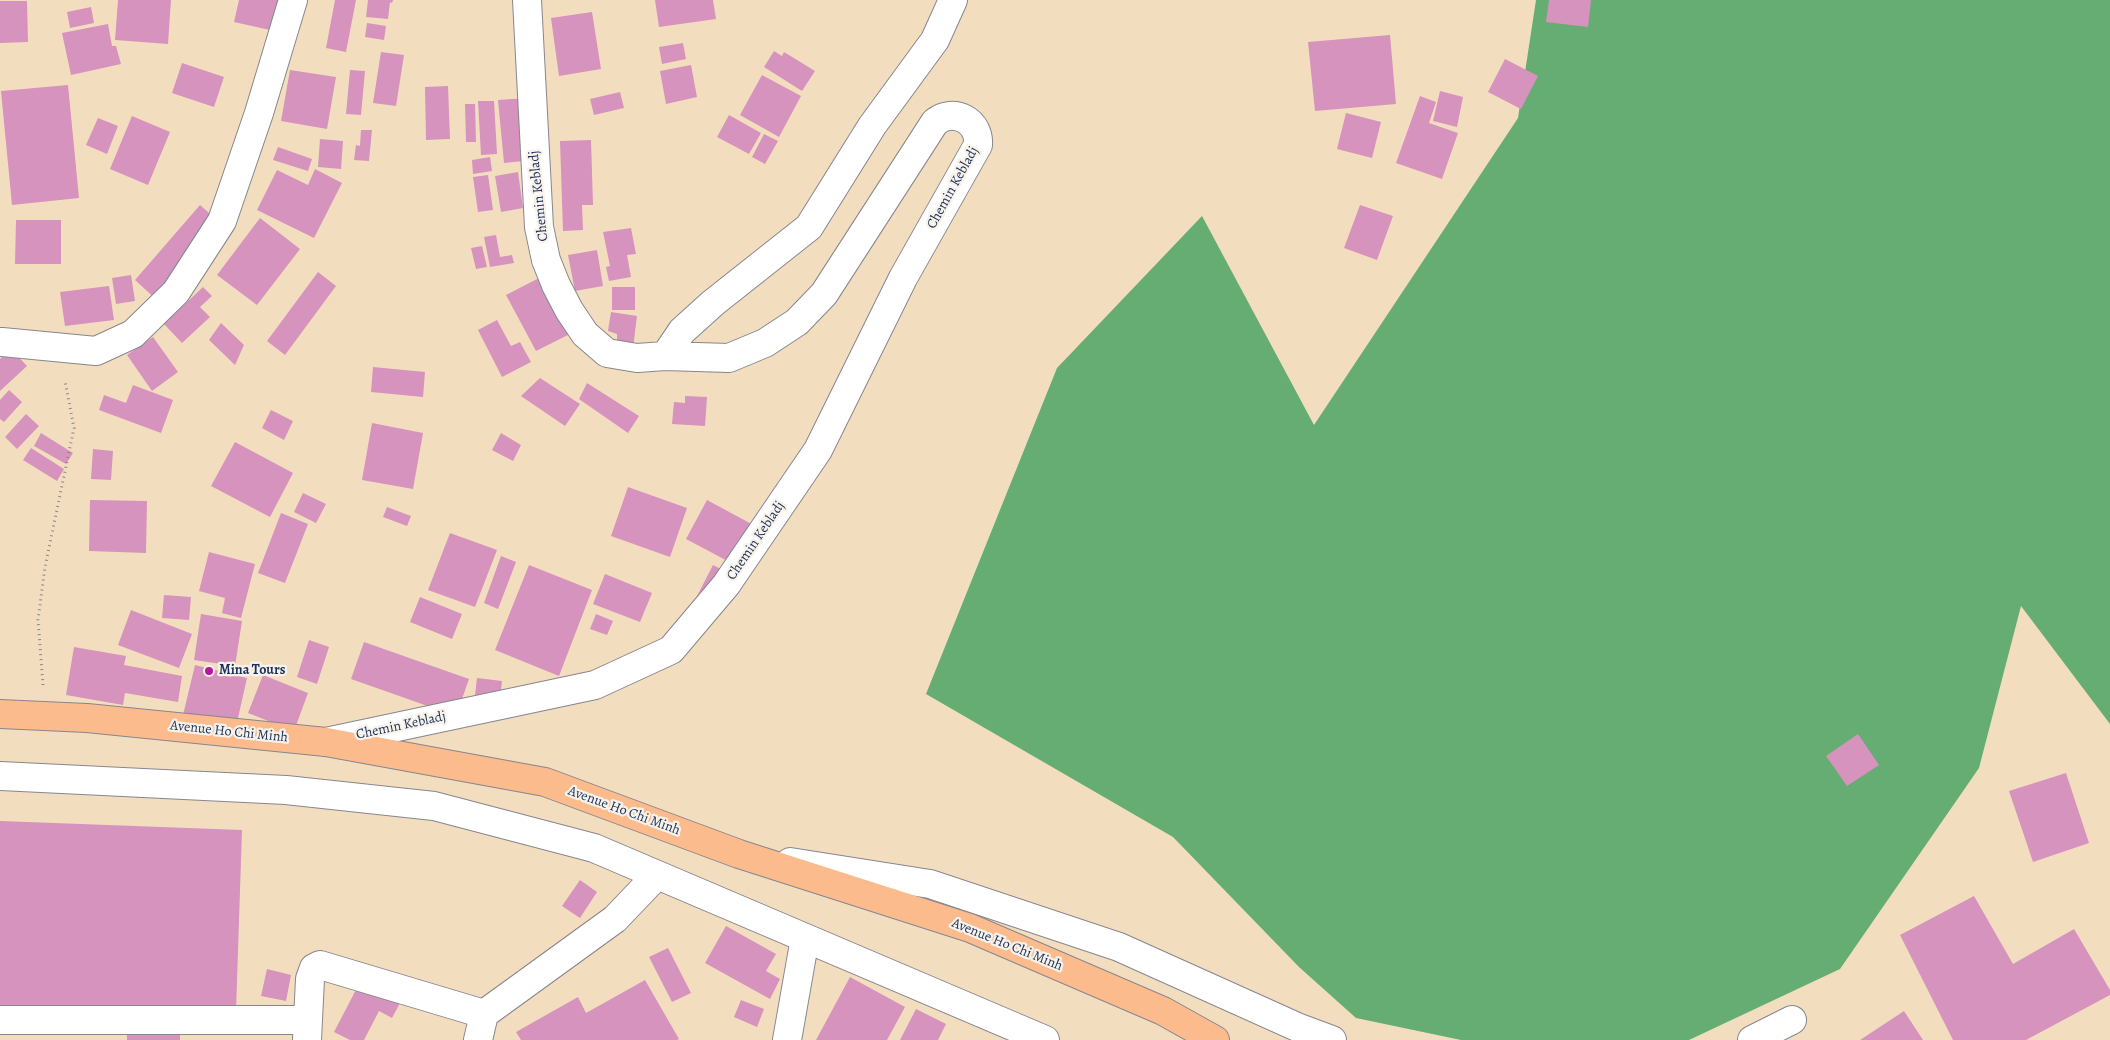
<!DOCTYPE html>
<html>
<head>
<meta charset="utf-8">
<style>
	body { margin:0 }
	canvas { display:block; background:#f3ddbf }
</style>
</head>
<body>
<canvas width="2110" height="1040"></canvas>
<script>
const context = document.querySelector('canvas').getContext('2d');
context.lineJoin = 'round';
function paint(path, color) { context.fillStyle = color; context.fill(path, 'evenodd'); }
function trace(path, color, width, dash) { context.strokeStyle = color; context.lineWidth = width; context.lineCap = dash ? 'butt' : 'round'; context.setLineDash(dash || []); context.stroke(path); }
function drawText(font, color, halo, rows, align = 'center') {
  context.font = font + ' Alegreya,serif'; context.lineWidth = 4.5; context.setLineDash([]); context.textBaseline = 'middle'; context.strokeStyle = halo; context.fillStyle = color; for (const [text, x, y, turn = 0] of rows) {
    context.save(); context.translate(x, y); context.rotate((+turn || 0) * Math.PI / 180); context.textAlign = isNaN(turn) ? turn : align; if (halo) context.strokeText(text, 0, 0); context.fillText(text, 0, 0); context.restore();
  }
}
paint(new Path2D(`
	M1536 0H2110V724L2021 606 1979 768 1840 969 1689 1040H1461L1356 1018 1299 967 1173 837 926 694 1057 368 1202 216 1314 425 1518 118Z`), '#66ad74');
paint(new Path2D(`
	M118 0H171L168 44 115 40Z
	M239 0H286L279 32 234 22Z
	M335 0H356L346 52 326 48Z
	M368 0H393L392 3 390 2 388 19 366 17Z
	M655 0H713L716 19 659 27Z
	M1549 0H1591L1588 27 1546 22Z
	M0 1H27L28 42 0 43Z
	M91 7 94 23 70 28 67 12Z
	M592 12 601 69 559 76 551 18Z
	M367 23 386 26 384 40 365 37Z
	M108 24 112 46H116L121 64 71 75 62 33Z
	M1390 35 1396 104 1315 111 1308 42Z
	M683 43 686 59 662 64 659 47Z
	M774 51 782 56 784 52 815 71 802 91 764 67Z
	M381 52 404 55 396 106 373 103Z
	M1505 59 1538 76 1521 109 1488 92Z
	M182 63 224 77 214 107 172 93Z
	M691 65 697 97 666 104 660 71Z
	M290 70 336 77 327 129 281 121Z
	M350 70 365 71 361 115 346 114Z
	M762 75 801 96 779 137 740 115Z
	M68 85 79 198 12 205 1 91Z
	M448 86 450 139 426 140 425 87Z
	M1440 91 1463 97 1457 127 1433 121Z
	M620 92 624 108 594 115 590 99Z
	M1420 96 1436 102 1429 123 1458 133 1442 179 1396 163Z
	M527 98 533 160 504 163 498 100Z
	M478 101H494L497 154 481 155Z
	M465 104H475L476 142H466Z
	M1346 113 1381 122 1372 158 1337 149Z
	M729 115 761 133 749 154 717 137Z
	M132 116 170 132 148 185 110 169Z
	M98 118 118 126 107 154 86 145Z
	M361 130H372L369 161 354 160 356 145 360 146Z
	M764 134 778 141 765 164 752 157Z
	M320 139 343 141 341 169 318 167Z
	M591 140 593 205H582L583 230 563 231 560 141Z
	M278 147 312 159 308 171 273 160Z
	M490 157 492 171 473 174 472 160Z
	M315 169 342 183 314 238 257 210 277 170 308 185Z
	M518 172 523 208 501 212 495 176Z
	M488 175 493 210 478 212 473 177Z
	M200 205 224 226 158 301 135 280Z
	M1360 205 1393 216 1377 260 1344 248Z
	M260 218 300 249 257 305 217 275Z
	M16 220H61V264H15Z
	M631 228 636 254 627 255 631 277 609 281 606 267 610 266 603 232Z
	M496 235 500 257 512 255 514 263 490 267 484 237Z
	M482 246 487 267 476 269 471 248Z
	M597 250 603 286 575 291 568 255Z
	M318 272 336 286 285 355 267 341Z
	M131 275 135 301 116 304 112 278Z
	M541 277 570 334 536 351 506 295Z
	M109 286 114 320 65 326 60 292Z
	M203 287 212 296 200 307 210 317 182 343 164 324Z
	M612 287H635V310H612Z
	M611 312 637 316 633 348 625 347 626 342 617 341V334L608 331Z
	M497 320 511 346 520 342 531 362 502 377 478 330Z
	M221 323 244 345 235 365 209 340Z
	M153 337 178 372 152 391 127 355Z
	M11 349 27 366 0 391V359Z
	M373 367 425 372 423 397 371 392Z
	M540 378 580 404 565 426 521 396Z
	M587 383 639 416 628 433 579 399Z
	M133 385 173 400 161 433 99 410 104 395 126 403Z
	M9 390 22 402 4 422 0 419V400Z
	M685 396 707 397 705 426 672 424 674 402 685 403Z
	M271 410 293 421 284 440 262 428Z
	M26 414 39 426 17 449 5 437Z
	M372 423 423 433 413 489 362 480Z
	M41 433 73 453 66 464 34 446Z
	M501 433 521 445 513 461 492 450Z
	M235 442 293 473 270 517 211 486Z
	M31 448 64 469 57 481 23 460Z
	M93 449 113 451 111 480 91 479Z
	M628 487 687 508 670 557 611 536Z
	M303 493 326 504 316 523 294 512Z
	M90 500 147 501 146 553 89 551Z
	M707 500 757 527 737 566 686 539Z
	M387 507 411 516 407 526 383 517Z
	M281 513 308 524 285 583 258 573Z
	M450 533 497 550 475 607 428 590Z
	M209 552 255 564 241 618 222 613 225 598 199 591Z
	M501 556 516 562 498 609 484 603Z
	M529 565 592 590 559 676 495 650Z
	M713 565 738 578 719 614 694 602Z
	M605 574 652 593 640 622 593 604Z
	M164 595 191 597 189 620 162 618Z
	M420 597 462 614 452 639 410 622Z
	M131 610 192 634 179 668 118 645Z
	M201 614 242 621 235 666 194 660Z
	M596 614 613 621 607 635 590 629Z
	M309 640 329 647 317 684 297 677Z
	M364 642 469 679 456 716 351 679Z
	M74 647 126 656 124 665 182 676 178 702 125 693 123 705 66 695Z
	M195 665 247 678 236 727 183 715Z
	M263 675 308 693 294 731 248 713Z
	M477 678 502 681 499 707 474 704Z
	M1858 734 1879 765 1847 786 1826 756Z
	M2066 773 2089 843 2033 862 2009 791Z
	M0 821 242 830 236 1011H0Z
	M580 880 597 892 580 918 562 906Z
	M1974 896 2013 964 2074 929 2110 990V995L2026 1040H1953L1900 935Z
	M726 926 776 954 766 971 780 979 770 999 705 963Z
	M668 948 691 993 672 1002 649 957Z
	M267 969 291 975 286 1001 261 996Z
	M850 977 905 1007 887 1040H816Z
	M645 980 679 1039 677 1040H521L516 1032 578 997 586 1013Z
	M360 982 400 1003 392 1018 379 1011 364 1040H350L334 1032Z
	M741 1000 764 1009 757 1027 734 1017Z
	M916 1009 946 1024 938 1040H900Z
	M1904 1011 1923 1040H1860Z
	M180 1030V1040H127V1033Z`), '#d693bd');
const minor = new Path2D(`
	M2 342 96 351 133 334 176 292 222 221 259 113 293 0
	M665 356 682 331 713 303 809 227 872 126 935 40 953 0
	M326 742 595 685 671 650 726 585 818 450 903 278 978 145C980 121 954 107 935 122L824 294 797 322 765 343 729 358 665 356 637 358 607 353 585 334 569 310 556 285 546 260 539 227 527 0
	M0 776 286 790 434 806 594 848 1045 1040
	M790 862 930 884 1119 947 1297 1027 1332 1040
	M0 1020H308
	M307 1040 310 979 314 968 320 965 484 1014
	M478 1040 484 1014 615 919 657 875
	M787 1040 805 938
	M1752 1040 1792 1020`);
const primary = new Path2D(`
	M0 714 87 718 326 742 545 782 739 854 970 928 1163 1011 1215 1040`);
trace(minor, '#87868e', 30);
trace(primary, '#87868e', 30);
trace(new Path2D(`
	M43 685 38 620 45 567 74 428 65 381`), '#87868e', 3, [1, 4]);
trace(minor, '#fff', 28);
trace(primary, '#fbbb8d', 28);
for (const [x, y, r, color] of [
	[209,671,5,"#b5179e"]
]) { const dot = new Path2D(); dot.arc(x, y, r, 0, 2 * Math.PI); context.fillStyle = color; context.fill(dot); trace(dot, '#f7f3e8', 2); }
drawText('14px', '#1b2f5e', '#f7f3e8', [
	["Chemin Kebladj",953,188,-61],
	["Chemin Kebladj",539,196,-96],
	["Chemin Kebladj",756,541,-56],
	["Chemin Kebladj",401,726,-12],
	["Avenue Ho Chi Minh",229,732,6],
	["Avenue Ho Chi Minh",624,811,20],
	["Avenue Ho Chi Minh",1007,945,22]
]);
drawText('bold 14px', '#1b2f5e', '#f7f3e8', [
	["Mina Tours",219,671]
], 'left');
</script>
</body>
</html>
